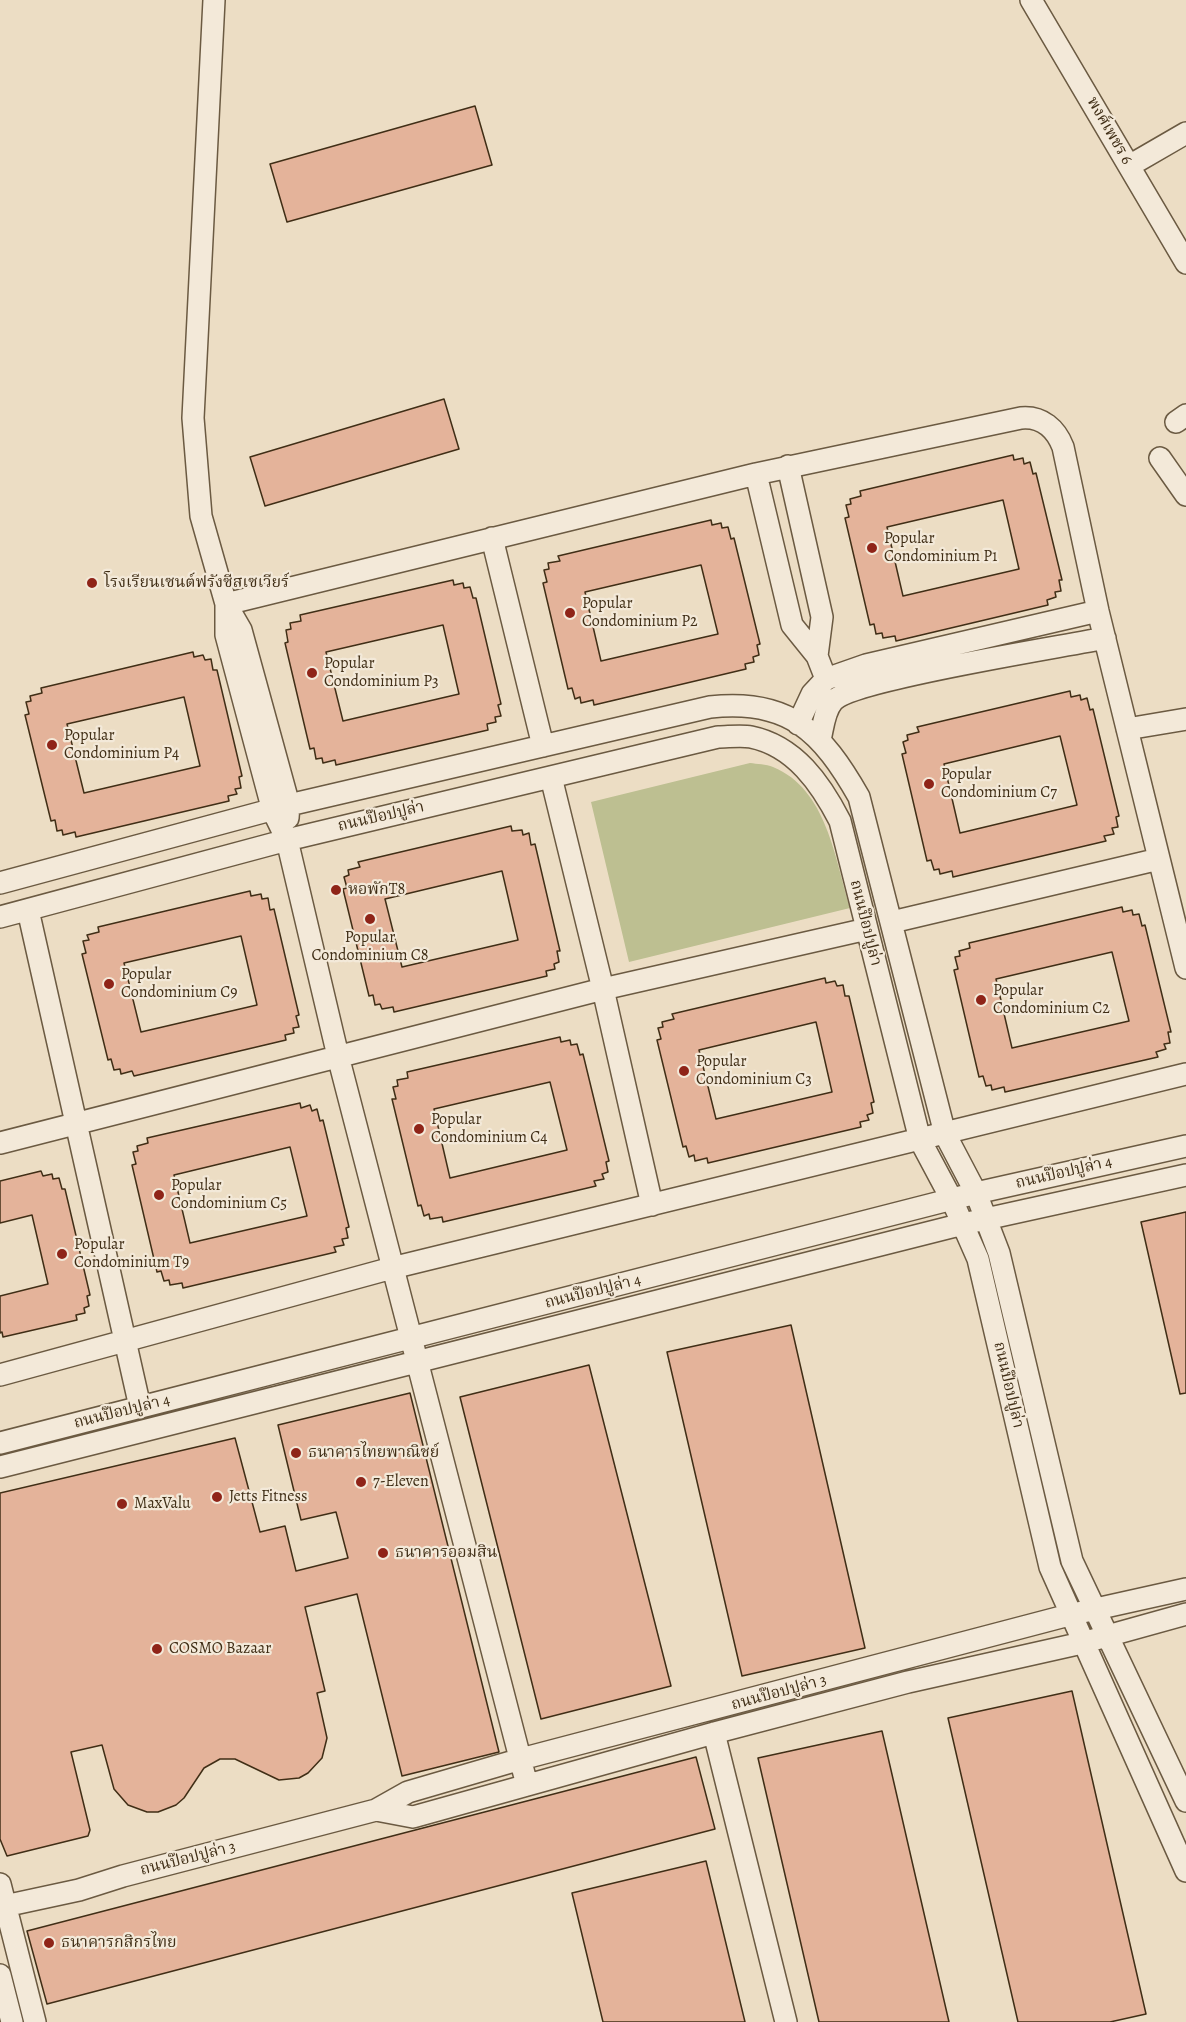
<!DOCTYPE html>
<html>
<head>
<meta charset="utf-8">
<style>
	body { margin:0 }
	canvas { display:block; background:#ecddc4 }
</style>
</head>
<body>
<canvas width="1186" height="2022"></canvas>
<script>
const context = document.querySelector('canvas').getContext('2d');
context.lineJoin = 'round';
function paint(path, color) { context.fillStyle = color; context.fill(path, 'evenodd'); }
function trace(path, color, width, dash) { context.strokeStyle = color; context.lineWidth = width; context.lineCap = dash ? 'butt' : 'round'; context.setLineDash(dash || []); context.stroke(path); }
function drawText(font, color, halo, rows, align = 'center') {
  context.font = font + ' Alegreya,"Noto Serif Thai",serif'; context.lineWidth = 4.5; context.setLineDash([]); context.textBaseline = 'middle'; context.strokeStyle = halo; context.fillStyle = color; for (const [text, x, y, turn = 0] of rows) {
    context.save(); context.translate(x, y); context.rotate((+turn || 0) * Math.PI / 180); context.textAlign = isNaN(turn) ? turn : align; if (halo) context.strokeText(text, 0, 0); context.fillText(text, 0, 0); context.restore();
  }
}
paint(new Path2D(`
	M750 763C757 764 766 764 773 767 827 789 835 859 850 908L629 962 591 802Z`), '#bdbf91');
const building = new Path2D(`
	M475 106 492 165 287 222 270 164Z
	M444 399 459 449 265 506 250 457Z
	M1013 455 1014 460 1023 458 1024 464 1030 462 1033 474 1036 473 1062 580H1059L1061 591 1055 592 1056 597 1047 600 1048 605 896 641 895 636 883 638 882 633 876 634 874 624 870 625 845 518 849 517 846 505 851 504 850 499 861 496 860 491ZM1003 500 1019 569 903 596 887 527Z
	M711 520 712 525 721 523 722 528 728 527 731 539 734 538 760 644 757 645 759 655 753 657 754 662 745 664 746 669 594 705 593 700 581 703 580 697 575 699 572 688 568 689 543 583 547 582 544 570 549 569 548 563 560 561 558 556ZM701 565 718 634 601 661 585 592Z
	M453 580 454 585 463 583 464 588 470 587 473 598H476L501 704 498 705 501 716 495 717 496 722 487 724 488 730 336 765 335 760 323 763 322 758 316 759 314 748 310 749 285 643 288 642 286 630 291 629 290 623 301 621 300 615ZM443 625 459 694 343 721 326 652Z
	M193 652 194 657 203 655 205 660 211 659 213 670H217L242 776 239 777 241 788 235 789 237 794 228 796 229 801 76 837 75 832 63 835 62 830 57 831 55 820 51 821 25 715 29 714 26 702 31 701 30 696 42 693 41 688ZM184 697 200 766 84 793 67 724Z
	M1070 691 1071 697 1080 695 1081 700 1087 698 1090 710 1093 709 1119 816 1116 817 1118 827 1112 828 1114 834 1104 836 1106 841 953 877 952 871 940 874 939 869 934 870 931 860 927 861 902 754 906 753 903 742 908 740 907 735 919 732 917 727ZM1060 736 1077 805 960 833 944 764Z
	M511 826 512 831 522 830 523 835 529 833 531 845 535 844 560 951H557L559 962 554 964 555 969 546 971 547 976 394 1012 393 1007 382 1009 380 1004 375 1005 373 995 369 996 343 889 347 888 344 877 349 875 348 870 360 867 358 862ZM502 871 518 940 402 967 385 899Z
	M250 891 251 896 261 894 262 899 268 898 270 910 274 909 299 1015 296 1016 299 1027 293 1028 294 1033 285 1035 286 1040 134 1076 132 1071 121 1074 120 1069 114 1070 111 1059 108 1060 82 954 86 953 83 941 89 940 87 935 99 932 98 927ZM241 936 257 1005 141 1032 124 963Z
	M1122 907 1123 912 1132 910 1133 915 1139 914 1142 926 1145 925 1171 1032H1168L1170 1043 1164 1044 1166 1049 1156 1052 1158 1057 1005 1092 1004 1087 992 1090 991 1085 986 1086 983 1076 979 1077 954 970 958 969 955 957 960 956 959 951 970 948 969 943ZM1112 952 1129 1021 1012 1048 996 979Z
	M825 978 826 983 835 981 837 986 843 985 845 996H849L874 1102 871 1103 873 1113 867 1115 869 1120 860 1122 861 1127 708 1163 707 1158 695 1161 694 1155 689 1157 686 1146 683 1147 657 1040 661 1039 658 1028 663 1027 662 1022 674 1019 672 1014ZM816 1022 832 1092 716 1119 699 1050Z
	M560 1037 561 1042 570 1040 571 1045 577 1044 580 1055 583 1054 609 1161 606 1162 608 1172 602 1174 604 1179 594 1181 596 1186 443 1222 442 1217 430 1219 429 1214 424 1216 421 1205 418 1206 392 1099H396L393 1087 398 1086 397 1080 408 1078 407 1072ZM550 1082 567 1150 450 1178 434 1109Z
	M300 1103 301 1108 310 1105 312 1111 317 1109 320 1121 323 1120 349 1227 346 1228 348 1238 342 1239 344 1245 334 1247 336 1252 183 1288 182 1283 170 1285 169 1280 164 1281 161 1271 157 1272 132 1165 136 1164 133 1152 138 1151 137 1146 148 1143 147 1138ZM290 1147 307 1216 190 1243 174 1175Z
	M41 1171 43 1176 52 1174 53 1179 59 1178 62 1189H65L90 1295 87 1296 89 1306 84 1308 85 1313 76 1315 77 1320 3 1337 2 1332 0 1333V1296L48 1284 32 1215 0 1223V1181Z
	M1186 1212V1393L1180 1394 1141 1222Z
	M791 1325 865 1648 742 1676 667 1352Z
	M589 1365 671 1686 541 1719 460 1397Z
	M410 1393 499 1752 402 1776 357 1594 305 1607 325 1691 317 1693 327 1738 322 1758 308 1773 299 1778 279 1780 235 1759H220L204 1768 184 1798 176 1805 158 1812H147L128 1805 114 1789 102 1745 71 1752 90 1830 88 1836 7 1856 0 1839V1493L235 1438 260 1532 285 1526 296 1571 348 1558 336 1512 301 1520 278 1425Z
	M1072 1691 1146 2014 1110 2022H1018L948 1718Z
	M882 1731 949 2022H819L758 1758Z
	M696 1757 715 1829 47 2004 27 1931Z
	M706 1861 745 2022H603L572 1893Z`);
paint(building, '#e4b39a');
trace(building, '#402e16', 1.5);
const minor = new Path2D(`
	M214 0 193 418 201 516 226 604 241 630 289 805 288 818
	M1031 0 1186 263
	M1129 166 1186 133
	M1176 422 1186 415
	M1160 458 1186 495
	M788 466 822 617 817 656
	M756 474 792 625 817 656 826 679
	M492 538 543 746
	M226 604 756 474 1021 418C1042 416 1056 429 1063 447L1098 611 1186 968
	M226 604V635L273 811 287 840 338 1056 527 1785
	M798 724 812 694 826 679 866 665 1098 611
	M1127 729 1186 719
	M820 740C823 728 824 711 833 701 853 679 1062 647 1105 638
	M551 777 603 989 652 1205
	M0 883 289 805 710 707C789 698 822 732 859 797L945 1134 976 1193 999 1253 1072 1561 1186 1801
	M28 910 140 1407
	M0 917 287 840 718 737C728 737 741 735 751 737 795 746 821 784 840 821L920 1140 952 1200 978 1259 1050 1567 1186 1871
	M892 922 1159 859
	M0 1143 603 989 867 929
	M0 1375 392 1268 1186 1074
	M0 1443 976 1193 1186 1146
	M0 1467 963 1224 1186 1175
	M714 1733 786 2022
	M376 1810 413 1817 714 1733 908 1682 1082 1643 1186 1614
	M0 1884 35 2022
	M0 1907 79 1890 123 1876 376 1810 408 1792 521 1759 1069 1615 1186 1589
	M0 1975 12 2022`);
trace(minor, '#6b5a42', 24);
trace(minor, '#f3e9d9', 21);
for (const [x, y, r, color] of [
	[872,548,6,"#8f2418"],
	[92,583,6,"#8f2418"],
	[570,613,6,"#8f2418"],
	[312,673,6,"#8f2418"],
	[52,745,6,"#8f2418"],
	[929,784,6,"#8f2418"],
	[336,890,6,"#8f2418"],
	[370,919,6,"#8f2418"],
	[109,984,6,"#8f2418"],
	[981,1000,6,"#8f2418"],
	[684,1071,6,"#8f2418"],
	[419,1129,6,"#8f2418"],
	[159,1195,6,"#8f2418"],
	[62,1254,6,"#8f2418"],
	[296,1453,6,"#8f2418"],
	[361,1482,6,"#8f2418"],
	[217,1497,6,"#8f2418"],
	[122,1504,6,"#8f2418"],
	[383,1553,6,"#8f2418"],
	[157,1649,6,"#8f2418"],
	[49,1943,6,"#8f2418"]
]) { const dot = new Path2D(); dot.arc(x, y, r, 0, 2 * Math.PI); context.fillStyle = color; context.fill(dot); trace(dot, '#f3e9d9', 2); }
drawText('16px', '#402e16', '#f3e9d9', [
	["พงศ์เพชร 6",1109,131,60],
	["ถนนป๊อปปูล่า",381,817,-13],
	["ถนนป๊อปปูล่า",865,923,76],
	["ถนนป๊อปปูล่า 4",1064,1173,-13],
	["ถนนป๊อปปูล่า 4",593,1292,-14],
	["ถนนป๊อปปูล่า",1008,1385,77],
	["ถนนป๊อปปูล่า 4",122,1412,-14],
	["ถนนป๊อปปูล่า 3",779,1693,-15],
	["ถนนป๊อปปูล่า 3",188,1859,-14]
]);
drawText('16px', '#402e16', '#f3e9d9', [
	["Popular",884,539],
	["Condominium P1",884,557],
	["โรงเรียนเซนต์ฟรังซีสเซเวียร์",104,583],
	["Popular",582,604],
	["Condominium P2",582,622],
	["Popular",324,664],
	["Condominium P3",324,682],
	["Popular",64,736],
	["Condominium P4",64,754],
	["Popular",941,775],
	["Condominium C7",941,793],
	["หอพักT8",348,890],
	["Popular",370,938,"center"],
	["Condominium C8",370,956,"center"],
	["Popular",121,975],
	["Condominium C9",121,993],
	["Popular",993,991],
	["Condominium C2",993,1009],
	["Popular",696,1062],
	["Condominium C3",696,1080],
	["Popular",431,1120],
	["Condominium C4",431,1138],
	["Popular",171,1186],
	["Condominium C5",171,1204],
	["Popular",74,1245],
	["Condominium T9",74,1263],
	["ธนาคารไทยพาณิชย์",308,1453],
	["7-Eleven",373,1482],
	["Jetts Fitness",229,1497],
	["MaxValu",134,1504],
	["ธนาคารออมสิน",395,1553],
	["COSMO Bazaar",169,1649],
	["ธนาคารกสิกรไทย",61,1943]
], 'left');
</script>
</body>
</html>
